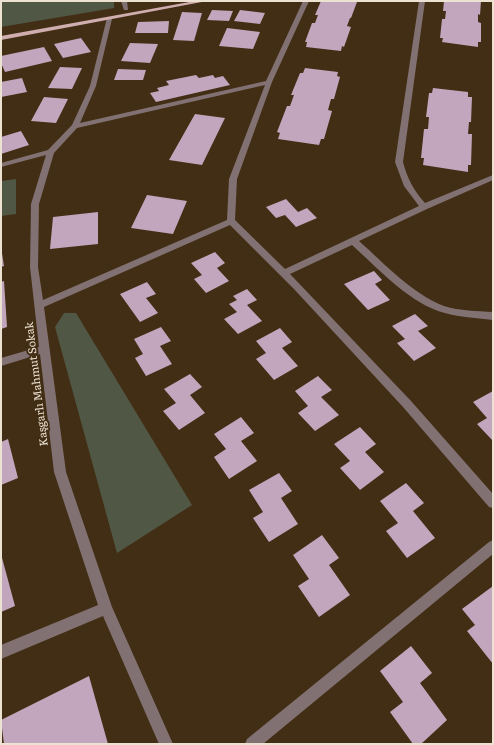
<!DOCTYPE html>
<html>
<head>
<meta charset="utf-8">
<style>
	body { margin:0 }
	#map { position:relative; width:494px; height:745px; overflow:hidden; background:#422e15; font-family:Literata,serif }
	canvas { display:block }
	.frame { position:absolute; inset:0; border:2px solid #ede1d2; pointer-events:none }
</style>
</head>
<body>
<div id="map">
<canvas width="494" height="745"></canvas>
<div class="frame"></div>
</div>
<script>
const context = document.querySelector('canvas').getContext('2d');
context.lineJoin = 'round';
function paint(path, color) { context.fillStyle = color; context.fill(path, 'evenodd'); }
function drawText(font, color, halo, rows, align = 'center') {
  context.font = font + ' Literata,serif'; context.lineWidth = 4; context.setLineDash([]); context.textBaseline = 'middle'; context.strokeStyle = halo; context.fillStyle = color; for (const [text, x, y, turn = 0] of rows) {
    context.save(); context.translate(x, y); context.rotate((+turn || 0) * Math.PI / 180); context.textAlign = isNaN(turn) ? turn : align; if (halo) context.strokeText(text, 0, 0); context.fillText(text, 0, 0); context.restore();
  }
}
paint(new Path2D(`
	M1 1H114V8L1 27Z
	M16 179V214L1 216V181Z
	M64 313H76L192 505 117 553 55 327Z`), '#515745');
paint(new Path2D(`
	M321 1 357 2 351 18H350L347 26 351 27 344 47 342 46 341 51 306 47 307 42H305L312 23H315L318 15H315Z
	M444 1H481L480 15 478 14V22L481 23V42H478V47L442 42 443 38H440L442 19H445L446 11H443Z
	M212 10 233 11 229 21 207 20Z
	M240 10 265 13 260 24 234 21Z
	M182 12 202 13 194 41 173 40Z
	M169 21 168 33H135L138 22Z
	M227 28 260 32 253 49 219 46Z
	M81 38 91 52 63 58 54 44Z
	M130 43 158 44 150 63 121 61Z
	M44 47 52 61 5 72 1 63V56Z
	M60 67 82 68 72 89 48 88Z
	M305 68 338 72 337 76 340 77 334 99H331L328 110 332 111 324 139H321L319 145 278 139 280 133 277 132 287 106H290L294 95H291L300 73H303Z
	M118 69 146 70 143 80H114Z
	M196 75 199 78 213 75 215 78 223 76 230 85 156 102 150 93 159 91 157 88 169 85 166 81Z
	M22 78 27 92 1 97V82Z
	M433 88 468 92V97H472L471 122H469L468 134H472L471 165H468V172L423 165 424 158H421L424 129H428L429 117H426L429 93H432Z
	M44 97 68 99 56 123 31 121Z
	M195 114 225 118 202 165 169 160Z
	M21 131 29 145 1 154V137Z
	M147 195 187 201 173 234 131 228Z
	M286 199 298 212 307 208 317 218 296 227 285 215 276 218 266 207Z
	M98 212V244L50 249 53 217Z
	M1 247 4 266 1 267Z
	M215 252 225 263 217 268 229 281 206 293 194 279 202 275 191 263Z
	M374 271 382 280 375 284 390 300 368 310 344 284Z
	M4 281 7 327 1 329V282Z
	M147 282 156 294 146 298 158 313 140 322 120 294Z
	M247 289 257 300 247 305 262 321 238 334 224 319 237 312 229 304 237 300 233 296Z
	M415 314 428 326 418 331 436 348 414 361 397 343 405 339 392 326Z
	M161 327 171 341 160 346 172 364 146 376 135 358 143 354 134 339Z
	M280 328 292 342 282 348 298 366 274 380 256 359 266 353 256 341Z
	M190 374 202 387 190 395 205 413 179 430 163 411 176 403 164 389Z
	M318 376 332 390 321 397 339 415 315 431 298 413 308 406 295 391Z
	M493 391V441L477 424 487 418 473 402Z
	M241 417 254 433 241 441 257 461 229 479 214 457 226 449 214 434Z
	M360 427 376 444 365 452 384 472 360 490 340 468 350 461 334 444Z
	M8 439 18 478 1 485V442Z
	M279 473 292 491 281 498 298 524 269 542 253 518 263 512 249 490Z
	M406 483 424 503 413 511 435 538 407 558 386 531 398 523 380 501Z
	M322 535 339 558 329 565 350 595 319 617 298 586 309 579 293 555Z
	M1 554 15 606 1 612Z
	M493 586V664L467 631 475 625 462 609Z
	M411 646 432 673 420 683 447 720 421 744H413L390 712 403 702 380 671Z
	M89 676 108 744H4L1 720Z`), '#c1a6bd');
paint(new Path2D(`
	M121 1H127L128 10H124Z
	M303 1H309L272 82 237 179 235 220 285 269 419 206 404 186 395 162 419 1H425L403 162C407 178 414 191 425 203L493 175V180L427 209 359 241C385 264 411 293 444 306 460 311 477 311 493 312V320C475 318 456 317 438 311 404 298 378 268 352 245L290 274 411 401 493 494V508L489 507 403 407 294 289 230 225 44 307 66 472 112 607 173 744H159L103 616 1 659V645L98 605 54 472 40 354 1 366V358L39 347 30 267 31 204 46 155 1 167V163L48 150 72 125 90 86 107 18 112 19 96 86 80 123 266 81ZM265 85 229 179 227 220 43 300 38 267 39 204 54 153 77 128Z
	M493 540V554L263 744H245L247 739 489 542Z`), '#827172');
paint(new Path2D(`
	M195 1H207L1 40V36Z`), '#d0aeb0');
drawText('11px', '#ede1d2', '#422e15', [
	["Kaşgarlı Mahmut Sokak",37,384,-97]
]);
</script>
</body>
</html>
